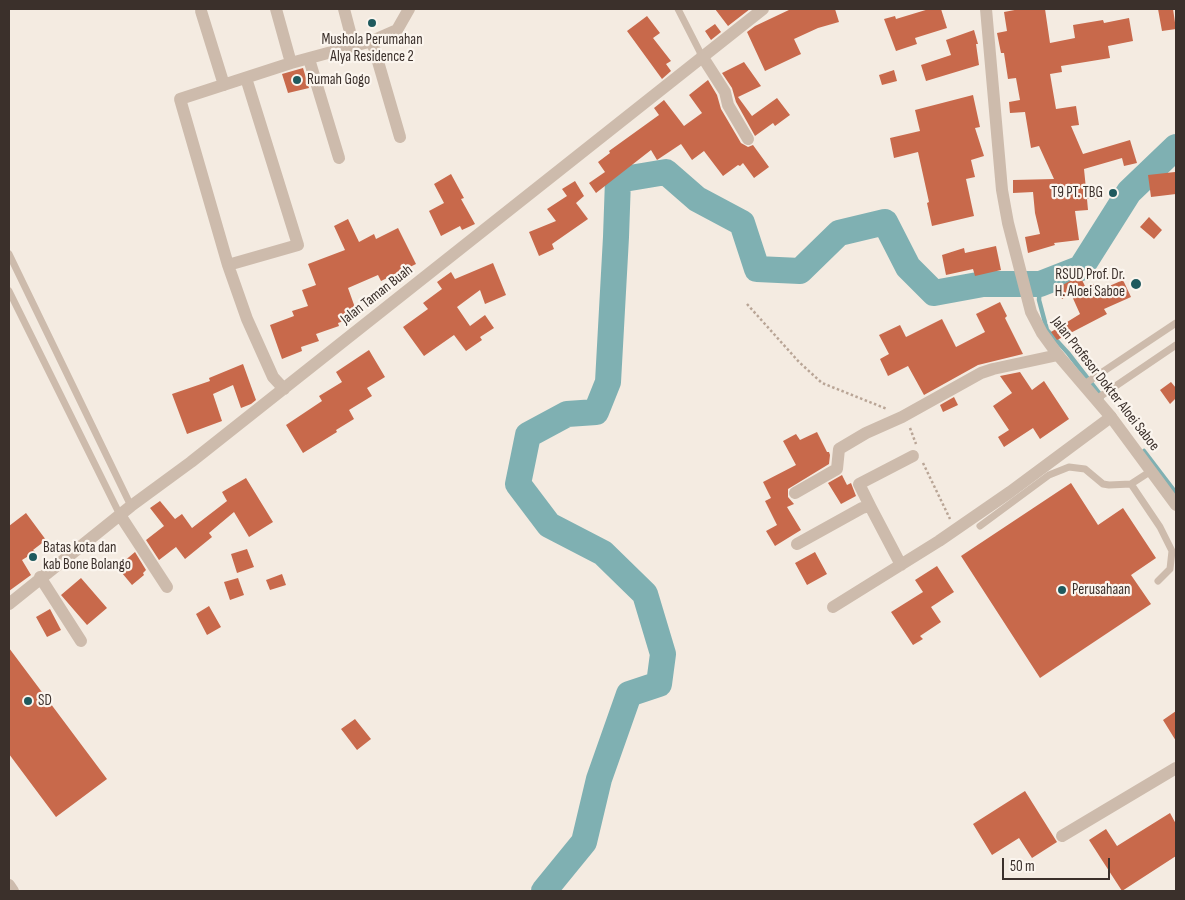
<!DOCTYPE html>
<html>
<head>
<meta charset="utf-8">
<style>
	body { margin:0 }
	#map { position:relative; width:1185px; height:900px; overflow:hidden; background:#f4ebe1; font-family:"Sofia Sans Condensed",sans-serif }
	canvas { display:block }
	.frame { position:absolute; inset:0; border:10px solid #3b302b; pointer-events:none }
	.scale { position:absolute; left:1002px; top:858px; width:108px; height:22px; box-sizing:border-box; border:2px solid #3b302b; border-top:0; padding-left:6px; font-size:15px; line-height:18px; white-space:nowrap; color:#3b302b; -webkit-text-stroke:4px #fbf5ee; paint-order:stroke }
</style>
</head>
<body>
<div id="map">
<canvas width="1185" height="900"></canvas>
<div class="frame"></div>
<div class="scale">50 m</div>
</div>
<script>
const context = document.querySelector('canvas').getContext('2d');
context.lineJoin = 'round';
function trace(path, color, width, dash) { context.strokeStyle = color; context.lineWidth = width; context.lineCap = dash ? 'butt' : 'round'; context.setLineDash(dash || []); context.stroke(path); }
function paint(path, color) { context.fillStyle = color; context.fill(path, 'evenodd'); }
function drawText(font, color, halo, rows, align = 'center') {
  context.font = font + ' "Sofia Sans Condensed",sans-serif'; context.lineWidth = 4.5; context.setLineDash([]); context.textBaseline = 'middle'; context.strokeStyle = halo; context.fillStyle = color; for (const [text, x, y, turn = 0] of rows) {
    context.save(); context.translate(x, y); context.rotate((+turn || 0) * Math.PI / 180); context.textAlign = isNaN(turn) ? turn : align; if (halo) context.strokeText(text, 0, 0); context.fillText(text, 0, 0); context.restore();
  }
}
trace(new Path2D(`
	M1040 284 1039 300 1047 330 1068 353 1102 397
	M1144 451 1176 493`), '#7fb0b2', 4.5);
trace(new Path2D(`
	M544 891 584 842 599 779 629 694 659 684 663 654 645 594 603 553 549 525 518 484 528 435 567 414 596 412 608 382 616 237 618 180 666 172 697 199 742 223 757 269 800 271 839 233 885 222 908 267 934 293 983 284H1040L1081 268 1129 192 1176 147`), '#7fb0b2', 26);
paint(new Path2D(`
	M715 9H750L728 26Z
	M791 9H835L839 22 818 28 794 39 801 54 765 71 747 32 755 26Z
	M929 9H941L947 28 915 38 917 44 896 51 884 19 895 16 896 19Z
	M1020 9H1045L1050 43 1075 38 1073 25 1103 20 1104 23 1129 18 1133 41 1108 46 1110 58 1061 66 1062 72 1050 74 1056 109 1076 106 1079 125 1071 126 1083 154 1130 140 1137 163 1124 166 1122 158 1084 169 1086 189 1101 187 1102 198 1087 199 1088 210 1075 211 1079 240 1054 243 1055 245 1028 253 1025 237 1040 234 1035 213 1033 192 1013 193V180L1054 179 1039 146 1031 148 1025 112 1010 113 1009 102 1020 100 1016 78 1008 79 1004 53H1001L997 33 1007 31 1004 12Z
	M1158 9H1173L1176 29 1162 31Z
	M647 16 660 33 653 38 671 61 666 64 671 71 662 79 627 31Z
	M715 24 721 32 711 40 705 31Z
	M974 30 978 44H976L979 65 926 81 921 65 951 55 946 40Z
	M744 62 761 86 738 97 752 116 777 98 790 115 775 126 773 123 755 136 736 102 732 88 722 73Z
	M303 68 309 88 288 93 282 74Z
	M894 70 897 81 882 85 879 75Z
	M708 80 717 95 721 109 741 143 748 147 753 145 769 167 754 178 743 163 740 166 738 165 723 176 704 151 692 160 681 144 657 160 651 150 596 193 589 183 605 172 598 162 610 153 609 151 659 115 654 108 664 100 684 126 702 113 689 95Z
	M973 95 980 127 975 128 984 156 971 160 975 177 966 179 974 216 932 226 927 203 929 202 918 152 894 158 890 138 920 131 915 110Z
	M1175 172 1176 194 1151 197 1148 175Z
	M451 174 464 198 461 199 475 224 462 230 460 226 441 236 429 211 444 203 434 184Z
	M575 181 584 196 576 203 588 219 552 244 554 249 539 256 529 232 556 221 547 209 567 196 562 189Z
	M1149 217 1162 230 1154 239 1140 227Z
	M348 219 359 242 374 234 376 239 398 228 416 264 381 281 378 275 348 288 358 316 338 323 339 326 316 334 319 341 301 347 302 351 282 359 270 325 294 316 292 311 308 306 302 290 316 285 308 264 345 250 334 226Z
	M996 246 1001 270 975 276 973 269 946 275 942 255 964 248 965 253Z
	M493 263 506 295 485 304 480 290 457 307 470 326 485 315 494 328 480 337 482 340 466 351 454 335 424 356 403 327 428 309 423 303 442 289 437 282 451 272 455 279Z
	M1079 274 1086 288 1094 284 1098 291 1123 280 1131 297 1104 309 1107 314 1057 340 1051 332 1080 314 1071 294 1062 299 1057 288 1070 281 1069 279Z
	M1000 302 1007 316 1005 318 1023 354 978 365 924 395 908 366 888 376 880 359 889 354 879 335 900 325 906 337 942 319 956 347 985 332 976 314Z
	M369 350 385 377 367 388 372 396 349 410 354 419 336 430 337 432 303 453 286 425 322 401 319 396 342 382 336 372Z
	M243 364 256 400 251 404 241 408 233 385 213 394 222 421 187 434 172 394 210 381 209 378Z
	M1020 372 1032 390 1044 381 1069 419 1040 439 1033 428 1004 447 998 437 1009 430 993 406 1012 393 1000 376Z
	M1171 382 1176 388V398L1170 404 1160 390Z
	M954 397 958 405 943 412 940 405Z
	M817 432 827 452H829L830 455 829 464 788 489V497L794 504 787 507 801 530 775 546 766 531 777 525 765 501 771 498 763 482 796 465 783 441 796 434 800 440Z
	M842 475 847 485 851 483 856 496 841 504 828 483Z
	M246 478 273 522 249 537 234 512 209 533 212 537 185 559 176 547 159 560 146 540 164 526 150 508 160 501 175 519 182 514 192 528 227 501 222 492Z
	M1071 483 1098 525 1123 508 1156 558 1131 575 1151 604 1040 678 961 556Z
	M26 513 46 540 33 550 35 552 22 560 31 575 9 591V526Z
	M247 549 254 567 237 573 231 554Z
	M135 552 146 570 143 573 144 575 132 585 117 567Z
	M815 552 827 574 807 585 795 563Z
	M937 566 954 592 931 607 941 622 920 636 923 639 913 645 891 612 923 592 915 580Z
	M282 574 286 585 270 590 266 580Z
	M81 578 107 608 87 625 61 595Z
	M238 578 244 595 230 600 224 582Z
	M209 606 221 627 207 635 196 614Z
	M50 609 61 630 47 637 36 617Z
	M9 648 107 779 56 817 9 754Z
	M1176 711V741L1163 720Z
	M355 719 371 739 357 750 341 729Z
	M1025 791 1057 842 1032 858 1019 838 992 855 973 824Z
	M1170 813 1176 824V856L1122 891 1089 840 1106 829 1117 846Z`), '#c8694b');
trace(new Path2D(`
	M747 304 799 362 822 383 887 409
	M910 428 916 444
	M923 463 950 519`), '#b9a596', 2.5, [2.5, 2.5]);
trace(new Path2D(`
	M678 9 702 56
	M9 254 131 506
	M9 291 120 515
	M1083 385 1176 323
	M1095 400 1176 345
	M1131 484 1160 527 1172 551 1170 569 1158 581
	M980 526 1049 475 1069 467 1085 469 1103 484 1109 485 1131 484 1151 471`), '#cdbbac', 7);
trace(new Path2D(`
	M276 9 291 63
	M344 9 354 47
	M201 11 224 85
	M372 41 400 137
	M702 56 725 92 728 105 748 139
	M309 59 339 158
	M228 265 298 245 246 78
	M284 389 273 377 247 319 228 265 180 99 291 63 372 41 397 30 409 9
	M795 493 837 469 839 449 866 433 902 417 981 373 993 369 1058 355
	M870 506 859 484 913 456
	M120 515 167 587
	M797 544 862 508 870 506 901 565
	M40 577 81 641
	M9 604 131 506 191 462 763 9
	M833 607 939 541 1010 492 1111 417
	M1062 836 1176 768
	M9 885 13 891`), '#cdbbac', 12);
trace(new Path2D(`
	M986 9 1002 190 1008 223 1031 312 1042 333 1058 355 1111 417 1176 505`), '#cdbbac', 12);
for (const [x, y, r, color] of [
	[372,23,5,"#1f5a5e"],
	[297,80,5,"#1f5a5e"],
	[1113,193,5,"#1f5a5e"],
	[1136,284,6,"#1f5a5e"],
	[33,557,5,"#1f5a5e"],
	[1062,590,5,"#1f5a5e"],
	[28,701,5,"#1f5a5e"]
]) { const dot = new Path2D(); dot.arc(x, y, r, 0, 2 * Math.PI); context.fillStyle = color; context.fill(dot); trace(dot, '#fbf5ee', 2); }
drawText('15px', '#3b302b', '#fbf5ee', [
	["Mushola Perumahan",372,40,"center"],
	["Alya Residence 2",372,57,"center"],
	["Rumah Gogo",307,80],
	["T9 PT. TBG",1103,193,"right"],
	["RSUD Prof. Dr.",1125,275,"right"],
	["H. Aloei Saboe",1125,292,"right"],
	["Batas kota dan",43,548],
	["kab Bone Bolango",43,565],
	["Perusahaan",1072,590],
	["SD",38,701]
], 'left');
drawText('15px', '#3b302b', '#fbf5ee', [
	["Jalan Taman Buah",377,295,-38],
	["Jalan Profesor Dokter Aloei Saboe",1105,384,52]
]);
</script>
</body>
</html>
